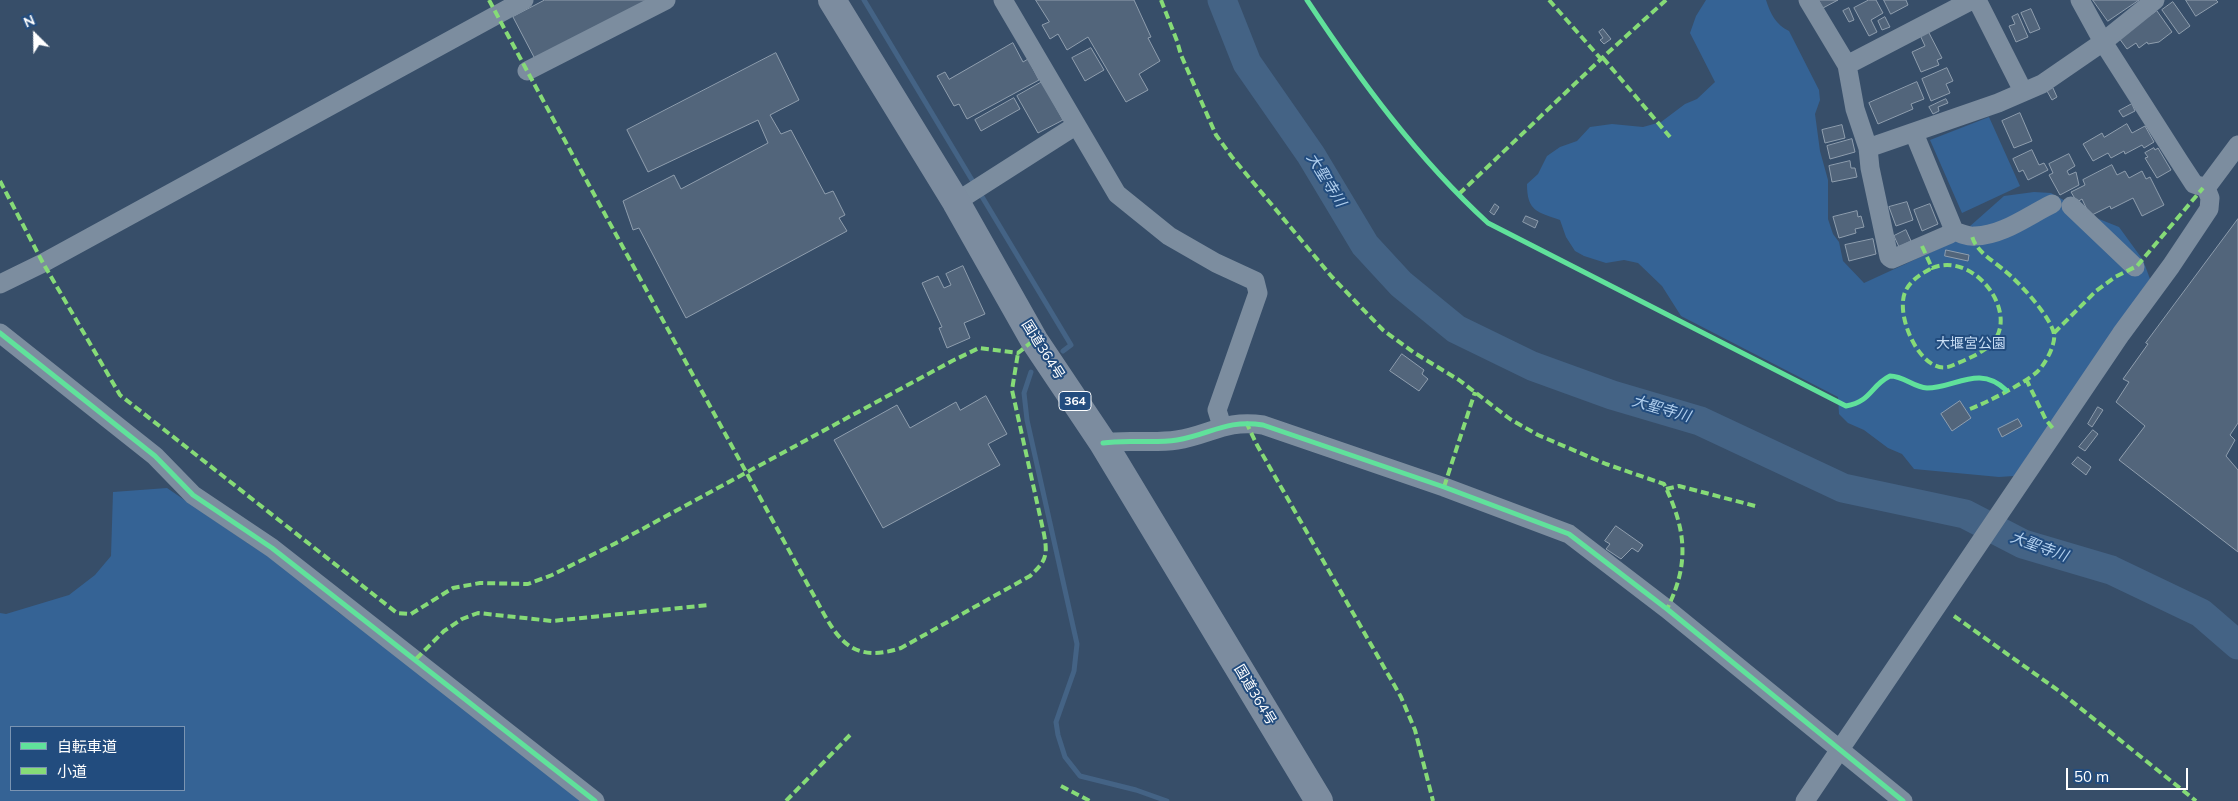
<!DOCTYPE html>
<html>
<head>
<meta charset="utf-8">
<style>
	body { margin:0 }
	#map { position:relative; width:2238px; height:801px; overflow:hidden; background:#374e69; font-family:Mulish,"Noto Sans JP",sans-serif }
	canvas { display:block }
	.legend { position:absolute; left:10px; top:726px; width:175px; height:65px; box-sizing:border-box; background:#224c7e; border:1px solid #7a94b2; margin:0; padding:6px 9px; list-style:none; font-size:15px; color:#fff }
	.legend li { display:flex; align-items:center; gap:10px; height:25px }
	.legend b { width:25px; border:1px solid #7a94b2 }
	.north { position:absolute; left:10px; top:10px; width:50px; height:50px; -webkit-text-stroke:4px #224c7e; paint-order:stroke; rotate:337deg; font-size:14px; font-weight:700; line-height:20px; text-align:center; color:#fff }
	.north::after { content:''; display:block; margin:auto; width:18px; height:22px; background:#fff; clip-path:polygon(50% 0,100% 100%,50% 72%,0 100%) }
	.scale { position:absolute; left:2066px; top:768px; width:122px; height:22px; box-sizing:border-box; border:2px solid #fff; border-top:0; padding-left:6px; font-size:15px; line-height:18px; white-space:nowrap; color:#fff; -webkit-text-stroke:4px #224c7e; paint-order:stroke }
</style>
</head>
<body>
<div id="map">
<canvas width="2238" height="801"></canvas>
<ul class="legend">
<li><b style="height:6px;background:#60e19b"></b>自転車道</li>
<li><b style="height:6px;background:#86db77"></b>小道</li>
</ul>
<div class="north">N</div>
<div class="scale">50 m</div>
</div>
<script>
const context = document.querySelector('canvas').getContext('2d');
context.lineJoin = 'round';
function paint(path, color) { context.fillStyle = color; context.fill(path, 'evenodd'); }
function trace(path, color, width, dash) { context.strokeStyle = color; context.lineWidth = width; context.lineCap = dash ? 'butt' : 'round'; context.setLineDash(dash || []); context.stroke(path); }
function drawText(font, color, halo, rows, align = 'center') {
  context.font = font + ' Mulish,"Noto Sans JP",sans-serif'; context.lineWidth = 4; context.setLineDash([]); context.textBaseline = 'middle'; context.strokeStyle = halo; context.fillStyle = color; for (const [text, x, y, turn = 0] of rows) {
    context.save(); context.translate(x, y); context.rotate((+turn || 0) * Math.PI / 180); context.textAlign = isNaN(turn) ? turn : align; if (halo) context.strokeText(text, 0, 0); context.fillText(text, 0, 0); context.restore();
  }
}
paint(new Path2D(`
	M1706 0H1766C1770 13 1776 25 1789 31L1819 90 1820 100 1815 114 1820 151 1828 180V219L1833 234 1839 242 1843 261 1864 283 1951 243 2004 196 2034 192 2051 193 2094 217 2119 227 2143 260 2150 279 2014 476 1999 477 1914 469 1902 454 1888 448 1864 430 1848 423 1839 414 1838 397 1681 316 1662 286 1638 263 1624 260 1606 263 1584 256 1575 251 1566 237 1560 220C1537 212 1527 211 1527 184L1538 174 1547 156 1560 147 1577 141 1590 127 1612 124 1643 127 1661 122 1685 104 1697 99 1715 82 1690 33 1696 16Z
	M1989 117 2020 186 1962 213 1930 140Z
	M167 488 252 546 299 575 339 613 378 637 586 801H0V613L6 614 69 595 95 575 111 556 113 492ZM11 727H184V790H11Z`), '#356395');
trace(new Path2D(`
	M864 0 1071 345 1063 351
	M1031 372 1024 393 1027 420 1077 644 1074 671 1056 722 1058 735 1065 757 1080 776 1136 790 1167 801`), '#446385', 5);
trace(new Path2D(`
	M1222 0 1247 63 1311 155 1365 245 1401 284 1456 329 1532 366 1612 395 1700 421 1843 488 1965 514 2023 544 2111 570 2201 613 2238 645`), '#446385', 29);
const building = new Path2D(`
	M545 0H650L535 59 513 17Z
	M1036 0H1134L1151 37 1148 38 1160 61 1139 74 1148 90 1126 102 1088 37 1067 50 1058 34 1050 39 1042 25 1049 22Z
	M1819 0H1838L1823 8Z
	M1869 0H1876L1883 13 1871 20 1877 32 1869 36 1854 8Z
	M1884 0H1906L1908 5 1891 14Z
	M2093 0H2139L2108 21Z
	M2186 0H2216L2218 2 2196 16Z
	M2173 2 2190 26 2179 34 2162 10Z
	M1849 8 1854 20 1849 22 1843 11Z
	M2031 9 2040 29 2030 33 2021 13Z
	M2157 11 2172 32 2159 42 2148 44 2147 42 2139 48 2136 43 2127 49 2119 38Z
	M2018 14 2028 37 2016 42 2009 26 2015 24 2012 17Z
	M1885 17 1890 27 1882 30 1878 21Z
	M1603 29 1611 39 1604 44 1600 40 1603 38 1599 32Z
	M1928 31 1942 58 1937 60 1939 65 1921 72 1912 52 1925 46 1920 35Z
	M1013 43 1023 62 1028 59 1039 80 967 119 959 104 954 106 937 76 945 72 949 79Z
	M1091 48 1104 70 1085 81 1072 58Z
	M776 53 799 100 770 115 781 134 791 130 825 194 833 191 845 215 839 218 847 231 686 318 639 228 633 230 623 201 674 175 681 189 768 143 758 120 648 172 627 130Z
	M1947 68 1953 81 1946 84 1950 93 1931 101 1922 79Z
	M1042 82 1063 120 1038 133 1017 96Z
	M1917 82 1924 99 1911 104 1913 109 1878 124 1869 103Z
	M2053 88 2057 97 2052 100 2047 91Z
	M1014 98 1020 109 981 131 975 120Z
	M1946 99 1948 103 1938 107 1939 111 1933 114 1929 107Z
	M2132 104 2135 111 2123 117 2119 111Z
	M2020 113 2032 141 2014 148 2002 121Z
	M2127 124 2132 133 2145 126 2154 142 2144 148 2142 145 2125 154 2124 151 2111 158 2108 153 2093 161 2083 144 2102 133 2104 137Z
	M1842 125 1845 138 1825 143 1822 130Z
	M1852 139 1855 152 1830 159 1827 146Z
	M2154 148 2155 150 2158 148 2171 170 2157 178 2145 158 2148 157 2145 153Z
	M2032 150 2039 165 2044 163 2048 170 2028 180 2023 170 2019 172 2013 159Z
	M2069 154 2075 166 2067 171 2069 175 2076 172 2079 185 2060 195 2049 175 2053 173 2049 164Z
	M1850 161 1851 168H1855L1857 177 1832 182 1829 166Z
	M2112 165 2117 175 2125 171 2129 178 2142 171 2146 179 2150 177 2164 205 2142 216 2133 198 2111 209 2110 206 2090 216 2082 199 2077 202 2071 192 2085 185 2083 180Z
	M1907 202 1913 220 1896 226 1889 207Z
	M1495 204 1499 207 1494 215 1490 212Z
	M1930 204 1938 224 1922 231 1914 210Z
	M1857 211 1858 217 1861 216 1864 227 1855 229 1856 233 1839 238 1833 217Z
	M1526 216 1538 221 1535 228 1523 222Z
	M2238 219V423L2230 435 2235 440 2226 456 2238 470V552L2119 460 2145 426 2116 402 2129 382 2123 379 2148 344 2146 343Z
	M1906 230 1911 241 1899 247 1894 236Z
	M1873 239 1876 254 1849 261 1845 245Z
	M1946 250 1969 255 1968 261 1945 256Z
	M963 266 985 314 964 323 970 338 947 348 939 328 942 327 922 283 938 276 944 288 951 285 946 274Z
	M1402 354 1424 370 1422 374 1428 379 1419 391 1390 371Z
	M986 396 1007 434 988 444 1000 465 883 528 834 440 897 405 910 428 956 402 960 410Z
	M1960 401 1971 418 1952 431 1941 414Z
	M2098 407 2103 410 2092 427 2088 424Z
	M2018 419 2022 426 2002 437 1998 429Z
	M2093 430 2098 434 2085 451 2079 447Z
	M2078 457 2091 467 2086 475 2072 464Z
	M1616 526 1643 545 1638 552 1632 548 1621 559 1606 549 1610 544 1605 541Z`);
paint(building, '#52657b');
trace(building, '#8f9eae', 1);
trace(new Path2D(`
	M1003 0 1117 194 1169 236 1216 263 1255 281 1258 293 1217 410 1222 426
	M1808 0 1847 65 1855 109 1868 148 1998 103 2042 84 2103 42 2155 0
	M1977 0 2023 91
	M2080 0 2103 42 2179 161 2194 184 2206 188
	M1847 65 1972 0
	M527 71 666 0
	M1868 148 1870 168 1889 257 1892 259 1950 234 1953 228 1914 133
	M2206 188 2238 145
	M956 202 1075 126
	M2071 206 2135 267
	M1952 230C1959 233 1968 237 1975 236 2002 236 2029 215 2052 204
	M0 284 43 263 524 0
	M0 333 155 456 193 495 272 548 595 801
	M1103 443C1127 439 1152 444 1177 440 1210 435 1226 419 1263 425L1444 487 1569 534 1667 609 1903 801
	M1805 801 2121 334 2171 266 2209 209 2210 198 2206 188`), '#7c8d9f', 19);
trace(new Path2D(`
	M832 0 956 202 1034 340 1103 443 1319 801`), '#7c8c9f', 28);
trace(new Path2D(`
	M489 0C594 196 702 391 809 587 833 628 843 667 901 648L1030 576C1046 561 1048 556 1044 534L1012 390 1018 353
	M1161 0 1177 41 1181 55 1216 135 1232 157 1332 277 1383 330 1413 352 1459 380 1510 419 1538 435 1606 464 1664 484C1686 529 1690 563 1667 609
	M1549 0 1601 59
	M1603 58 1670 137
	M0 181 43 263 120 395 397 613 411 614 453 588 480 583 528 584 552 575 622 540 952 361 979 348 1018 353 1034 340
	M1459 194 1601 59 1666 0
	M1922 246 1932 268C1973 251 2018 310 1994 341 1984 353 1965 360 1951 366 1922 378 1893 314 1906 290 1912 279 1921 274 1932 268
	M2054 333 2096 291 2115 277 2137 266 2203 188
	M2026 379 2046 420 2055 431
	M1970 409C1988 402 2023 384 2037 372 2045 365 2056 344 2054 334 2051 317 2019 282 2005 271 1994 261 1976 252 1972 236
	M1246 422 1257 445 1401 697 1415 730 1433 801
	M1444 487 1475 392
	M1666 489 1679 486 1759 507
	M1954 616 2059 691 2196 801
	M416 659 444 631 462 619 478 613 552 621 709 605
	M1061 786 1090 801
	M786 801 850 735`), '#86db77', 4, [8, 4]);
trace(new Path2D(`
	M1307 0C1360 80 1417 158 1488 223L1846 406C1872 401 1870 386 1890 376 1904 376 1913 387 1927 388 1955 388 1979 364 2006 390
	M0 333 155 456 193 495 272 548 595 801
	M1103 443C1127 439 1152 444 1177 440 1210 435 1226 419 1263 425L1444 487 1569 534 1667 609 1903 801`), '#60e19b', 5);
for (const [x, y, w] of [
	[1075,401,32]
]) { const box = new Path2D(); box.roundRect(x - w / 2, y - 9.5, w, 19, 4); context.fillStyle = '#224c7e'; context.fill(box); trace(box, '#fff', 1); }
drawText('bold 12px', '#fff', null, [
	["364",1075,401]
]);
drawText('14px', '#c9def5', '#224c7e', [
	["大堰宮公園",1971,344]
]);
drawText('14px', '#fff', '#224c7e', [
	["国道364号",1043,350,58],
	["国道364号",1255,695,59]
]);
drawText('italic 15px', '#b1cfee', '#224c7e', [
	["大聖寺川",1326,180,58],
	["大聖寺川",1661,409,16],
	["大聖寺川",2039,547,20]
]);
</script>
</body>
</html>
